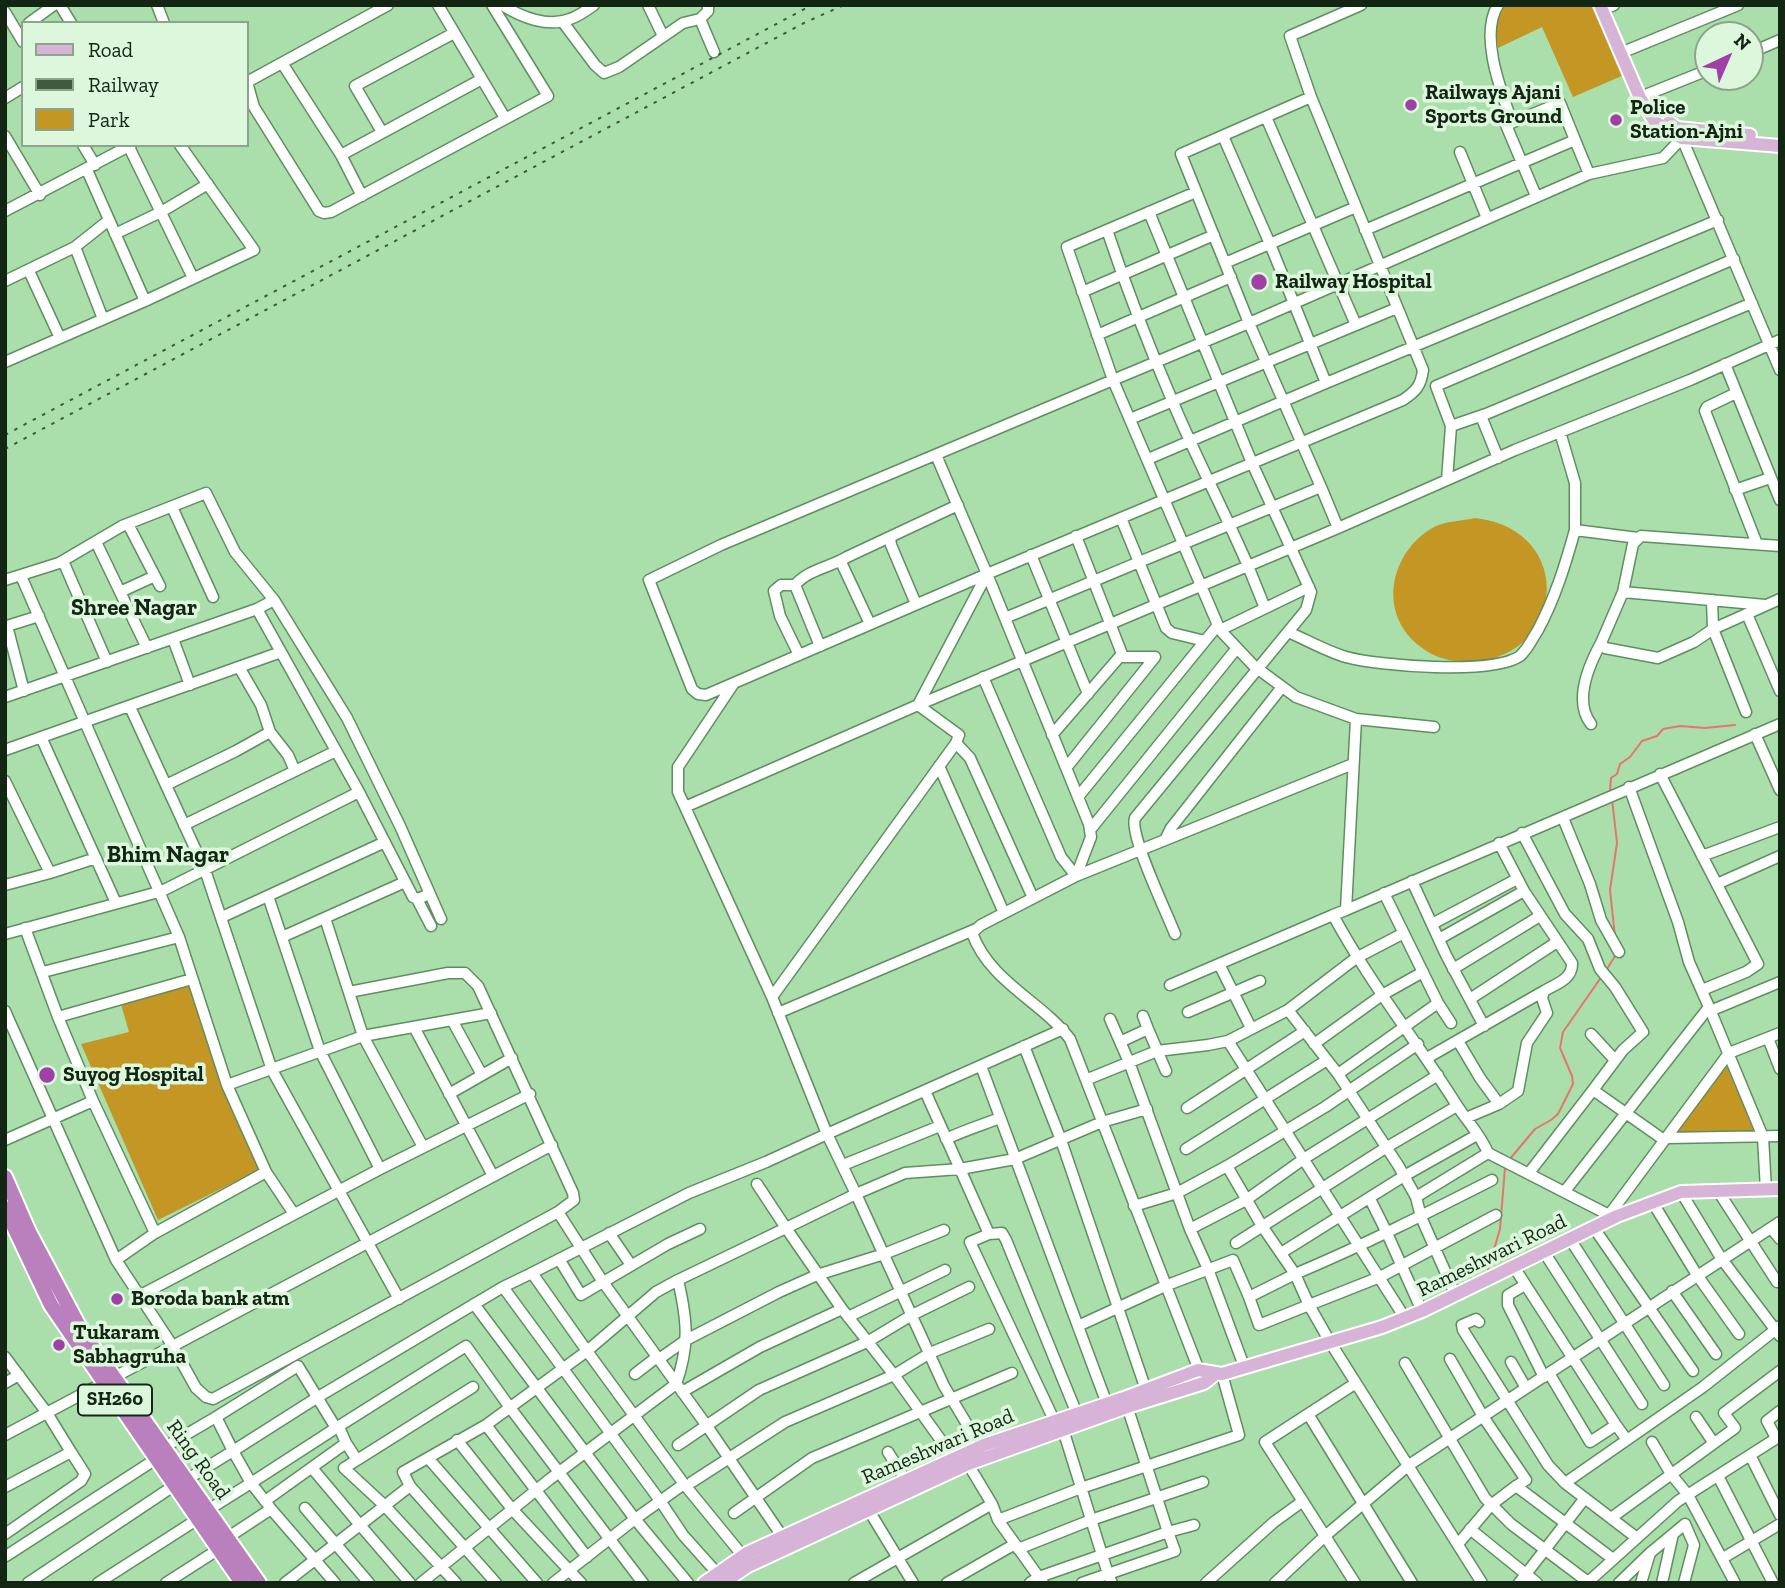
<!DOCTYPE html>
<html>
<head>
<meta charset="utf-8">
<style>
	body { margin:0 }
	#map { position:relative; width:1785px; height:1588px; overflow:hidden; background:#aadeaa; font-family:"Zilla Slab",serif }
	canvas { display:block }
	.frame { position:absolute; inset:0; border:7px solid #122613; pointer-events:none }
	.legend { position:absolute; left:21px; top:21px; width:228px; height:126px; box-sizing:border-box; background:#ddf7dd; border:2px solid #8ca38c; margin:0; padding:9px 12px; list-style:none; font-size:21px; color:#122613 }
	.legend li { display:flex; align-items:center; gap:14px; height:35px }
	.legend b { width:35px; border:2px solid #8ca38c }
	.north { position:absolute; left:1694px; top:21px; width:70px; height:70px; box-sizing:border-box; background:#ddf7dd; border:2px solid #8ca38c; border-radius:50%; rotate:44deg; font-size:19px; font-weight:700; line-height:28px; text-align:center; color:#122613 }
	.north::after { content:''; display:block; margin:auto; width:24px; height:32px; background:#a040a7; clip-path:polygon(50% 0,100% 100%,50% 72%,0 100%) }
</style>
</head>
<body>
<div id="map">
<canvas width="1785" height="1588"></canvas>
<div class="frame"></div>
<ul class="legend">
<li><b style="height:9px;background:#d6b3d7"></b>Road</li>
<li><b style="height:9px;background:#3e5b3f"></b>Railway</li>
<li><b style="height:19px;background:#c49624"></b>Park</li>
</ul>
<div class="north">N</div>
</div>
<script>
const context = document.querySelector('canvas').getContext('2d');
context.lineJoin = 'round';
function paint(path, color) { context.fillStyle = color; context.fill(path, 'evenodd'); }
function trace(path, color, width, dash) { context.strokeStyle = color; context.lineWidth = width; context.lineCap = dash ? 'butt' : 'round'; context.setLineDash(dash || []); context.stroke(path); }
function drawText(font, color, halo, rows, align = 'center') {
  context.font = font + ' "Zilla Slab",serif'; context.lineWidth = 7; context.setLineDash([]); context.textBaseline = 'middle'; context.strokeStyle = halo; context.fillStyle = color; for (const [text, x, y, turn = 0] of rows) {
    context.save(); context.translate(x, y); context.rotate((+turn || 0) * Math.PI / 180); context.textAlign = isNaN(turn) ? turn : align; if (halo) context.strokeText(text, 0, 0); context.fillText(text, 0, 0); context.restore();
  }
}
paint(new Path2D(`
	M1503 5H1594L1624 75 1573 97 1542 27 1498 48 1495 21Z
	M1475 518C1580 530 1564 664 1465 662 1449 661 1433 657 1421 647 1377 615 1389 552 1434 527 1445 521 1463 521 1475 518Z
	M189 985 223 1083 263 1168 158 1220 81 1044 129 1032 121 1004Z
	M1728 1063 1757 1133 1672 1136Z`), '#c49624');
trace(new Path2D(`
	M1610 791 1611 778 1617 774 1620 764 1630 757 1642 741 1657 736 1663 729 1680 726 1705 728 1735 725
	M1612 799 1617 843 1610 890 1615 936
	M1607 969 1615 956
	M1509 1160 1535 1129 1551 1120 1558 1114 1573 1084 1572 1076 1560 1048 1563 1032 1602 976
	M1488 1270 1500 1229 1505 1168`), '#e8746d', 2);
const minor = new Path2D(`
	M60 5 71 23
	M157 5 164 23
	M438 5 505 118
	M502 5C521 17 548 28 570 19 579 16 587 10 594 5
	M648 5 663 36
	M708 5V11L700 19 714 52
	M1498 5C1479 35 1501 91 1512 122
	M1609 7 1614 5
	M5 12 23 42
	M562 21 595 65 604 73 619 67 683 23 700 19
	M29 23 54 5
	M1628 50 1738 5
	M1750 53 1780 40
	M282 63 341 155 362 196
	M247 82 254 107 319 211 324 213 331 212 548 96 492 5
	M247 82 388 5
	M1648 94 1708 70
	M1311 97 1181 154 1249 323 1589 174 1663 158 1682 138
	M5 98 23 87
	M1266 117 1356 325
	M382 132 355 86 454 33
	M5 136 40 195
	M1223 136 1270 244 1326 383 1718 220
	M1681 136 1780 370
	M83 145 95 165
	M129 147 193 278
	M1460 152 1487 218
	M341 155 482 79
	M87 170 145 301
	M1196 192 1067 247 1113 380 1220 630 1254 666 1296 697 1356 719 1346 910 1333 915C1369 982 1416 1040 1456 1104 1466 1120 1481 1135 1488 1153L1609 1215
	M1536 196 1506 125 1560 103 1575 140
	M5 211 131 145
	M1149 212 1252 463 1311 592 1306 610 1135 818C1129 835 1167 913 1175 934
	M1365 230 1575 140 1589 174
	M115 234 161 212 208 184
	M75 247 103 319
	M1734 259 1436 386 1451 426 1486 414 1752 303
	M1225 263 1356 207
	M29 271 60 338
	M5 281 75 247 109 220
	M1082 292 1214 235
	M1097 335 1231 277
	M5 362 145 301 254 250 180 145
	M1725 364 1780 500
	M1736 393 1707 407 1705 411 1757 544
	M1481 416 1498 458
	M1130 419 1397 308
	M1560 432 1575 483V530L1638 538
	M936 455 987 574
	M1148 459 1326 383
	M1447 480 1451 426
	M1735 490 1770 478
	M172 507 213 597
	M1121 518 1166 628 1172 633 1205 641
	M128 524 160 586
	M1338 528 1515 450 1690 380 1780 340
	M890 538 891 545 916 604
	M96 542 147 648
	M1780 546 1641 536 1633 544 1623 592 1601 643 1605 648 1658 658 1694 642 1713 629 1780 599
	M1031 555 1088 694
	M63 561 107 662
	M841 562 870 624
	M21 576 179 937 227 1085 266 1172 294 1214
	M5 580 59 563 122 526 206 493 235 552 274 600 257 609 5 697
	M795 585 820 646
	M120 592 155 576
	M1623 592 1765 605
	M274 600 347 718 400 826 441 919
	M1712 600 1713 629 1746 712
	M1265 608 1248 566 1338 528 1321 487
	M257 609 359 792 413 897 418 899 429 894
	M1747 614 1780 691
	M1005 618C1110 574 1216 530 1321 487L1249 323 1113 380 721 545 649 580 692 689 698 694 706 695 987 574 918 705 1248 566C1224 510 1195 456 1172 400 1148 344 1126 287 1107 230
	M1220 630 1309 587
	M1288 632C1307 640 1326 651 1346 657 1378 666 1493 675 1520 656 1528 649 1532 639 1538 630 1555 598 1565 566 1575 530
	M173 639 190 685
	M799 655 780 616 774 591 781 585H795C809 569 831 567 847 557L958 505
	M239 667 261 705 270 732
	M983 677 1061 857 1076 876 1353 764
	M24 691 7 626 39 616
	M918 705 959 735 956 743 772 997 685 807Z
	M130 707 205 870 272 1070 399 1299
	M1356 719 1434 727
	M1591 724C1573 701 1589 665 1601 643
	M1755 734 1780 790
	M1052 735 1122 654 1076 536
	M41 737 116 903
	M956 743 970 758 1033 898
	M5 750 281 652
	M939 766 1004 913
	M1066 768 1155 657H1121
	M1660 774 1758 964 1746 972 1702 990
	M5 781 50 873 5 885
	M166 785 236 751 270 732 288 755 295 771
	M1629 787 1678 922 1689 962 1709 1007
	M1078 797 1218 625
	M685 807 678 792V767L734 683
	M1563 818 1590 884 1601 920 1619 952
	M184 825 336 751
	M1090 830 1237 648
	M1522 833 1565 914 1588 939 1600 969 1615 987 1643 1032 1623 1050 1593 1090 1664 1140
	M1165 840 1171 828 1282 687
	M1499 843 1524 891 1572 963C1573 979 1556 984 1544 991
	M1702 856 1780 827
	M50 873 96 858
	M1412 881 1446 955 1484 1026
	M1717 884 1780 856
	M268 896 320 1051 380 1169
	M417 899 431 926
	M1346 910 1780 724
	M222 917 385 842
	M325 918 363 1036 423 1147
	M1432 924 1517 879
	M25 928 58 1017 93 1101 155 1233
	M5 934 162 891 359 792
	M282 937 405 882
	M1439 939 1524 891
	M1219 964 1251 1028
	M1453 969 1540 916
	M43 972 179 937
	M1170 985 1333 915
	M349 992 448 973H465L478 986 573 1193 574 1200 558 1212
	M1470 999 1557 942
	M1438 1003 1451 1023
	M1288 1010 1338 1074 1398 1165 1416 1197 1421 1217 1456 1296
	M5 1011 116 1260 172 1345 196 1388 206 1397 213 1399 558 1212 603 1282 707 1426 786 1542
	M1710 1011 1780 982
	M1188 1012 1260 981
	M778 1013 976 929
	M1143 1016 1148 1029
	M58 1017 192 979
	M1110 1019 1129 1062 1190 1229 1208 1269 1244 1366
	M452 1020 482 1075
	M414 1027 493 1176
	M1591 1034 1615 1060
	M1768 1038 1780 1069
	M1228 1041 1405 1318
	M1458 1041 1480 1078 1499 1104
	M1120 1042 1148 1029 1166 1071
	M1314 1044 1382 995 1423 972
	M1418 1044 1325 1107 1227 1166 1262 1226 1295 1274 1249 1297 1259 1325 1309 1305 1330 1342 1482 1583
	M1024 1046 1061 1140 1146 1390
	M1427 1058 1544 991 1542 998 1547 1013 1527 1043 1518 1091 1499 1104 1466 1118
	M981 1066 1107 1404
	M1338 1074 1438 1003 1384 893
	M1088 1079 1157 1051 1208 1045 1228 1041 1288 1010 1356 958 1402 934
	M227 1085 363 1036 491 1013
	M925 1091 960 1169 1015 1159 1102 1122 1147 1109
	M449 1094 512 1058
	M1187 1108 1305 1031
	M1667 1138 1780 1136
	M946 1139C965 1130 982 1125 1000 1118
	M5 1140 93 1101
	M1186 1149 1327 1060
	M843 1165 940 1126
	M1529 1173 1593 1090
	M1492 1180C1427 1213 1362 1246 1295 1274L1309 1305 1380 1277 1496 1215
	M757 1184 786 1228 856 1194 944 1386 971 1431 982 1454
	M1565 1191 1709 1007 1763 1137 1766 1190
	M1718 1191 1777 1282
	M1681 1192 1721 1258 1780 1336
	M1416 1197 1488 1153
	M1370 1199 1386 1231 1422 1311
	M1653 1203 1697 1275 1739 1334
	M1134 1206 1177 1193 1227 1166
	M1608 1220 1609 1215 1729 1053 1780 1033
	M1594 1228 1693 1371
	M1771 1228 1780 1239
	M1190 1229 1246 1200 1305 1158 1438 1075
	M609 1233 631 1265
	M989 1234 1002 1233 1006 1240 1077 1414
	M1570 1239 1664 1385
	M1236 1243 1387 1147 1457 1106
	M1544 1252 1642 1404
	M1281 1253 1404 1176 1477 1135
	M559 1259 581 1295 668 1244 700 1229
	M116 1260 155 1233 266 1172
	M1514 1267 1616 1425
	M532 1273 689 1193 766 1162 827 1134 772 997
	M678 1280 656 1292 587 1351 532 1273 503 1287 661 1502 683 1535 717 1573
	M1525 1285 1508 1295V1305L1544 1377
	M1672 1291 1716 1354
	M139 1296 380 1169 530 1094
	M474 1304 635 1519 688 1583
	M848 1317 945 1270
	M1479 1322 1476 1319 1462 1325 1463 1330 1548 1465 1565 1483
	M1078 1326 1165 1286 1233 1260 1249 1297
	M5 1357 47 1413 71 1452 5 1487
	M659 1359 686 1340 779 1292 817 1275 884 1254 944 1230
	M1450 1359 1484 1418 1526 1480 1516 1486
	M1511 1362 1526 1388
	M1405 1363 1485 1498 1511 1524 1588 1582
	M1549 1373 1780 1222
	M635 1374 657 1357
	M5 1383 19 1375
	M1204 1383 1070 1039C1041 1001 990 982 972 933L981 925 1076 876 1091 837 1089 824 987 574 1403 400C1416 391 1421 386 1423 370L1311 97 1290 36 1361 5
	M682 1392 760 1347 842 1309
	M1308 1414 1412 1583
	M216 1417 298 1366 336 1428 466 1346 511 1409 643 1583
	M1696 1417 1713 1442
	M1054 1420 970 1242 989 1234 960 1169 905 1173 856 1194 827 1134 1063 1029
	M1061 1423 1108 1574 1082 1583
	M486 1425 587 1557
	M339 1427 346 1443 357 1460 344 1468 384 1505 456 1583
	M5 1435 552 1145
	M1776 1438 1767 1421 1780 1411
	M457 1440 512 1509 581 1583
	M1652 1442 1671 1474 1688 1495 1735 1583
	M678 1445 759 1390 867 1342 912 1315 969 1287
	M163 1448 216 1417 233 1451 318 1397 503 1287
	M888 1452 906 1481
	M1750 1455 1780 1515
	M428 1458 537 1583
	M965 1459 992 1504 998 1520 1043 1583
	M357 1460 473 1387
	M1718 1476 1773 1583
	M186 1480 233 1451 251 1483 336 1428
	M692 1482 785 1422 894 1375 930 1353 989 1329
	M410 1486 496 1583
	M265 1501 346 1443
	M865 1504 913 1583
	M305 1508 369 1583
	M208 1510 251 1483 269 1506
	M734 1513 812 1458 1012 1373
	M1611 1518 1735 1428 1724 1413 1780 1371
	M998 1520 1081 1488 1239 1435 1222 1374
	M1470 1529 1537 1583
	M5 1534 81 1481 85 1474 71 1452
	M227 1538 271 1509 335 1583
	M1637 1538 1565 1483 1703 1387 1780 1326
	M1458 1544 1491 1505 1516 1486 1613 1559
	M1018 1549 1091 1520 1203 1482
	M1650 1553 1673 1534
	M6 1556 156 1459
	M1723 1558 1780 1524
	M28 1583 175 1485
	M98 1583 198 1519
	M166 1583 219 1549
	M285 1583 360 1525 312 1468
	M410 1583 360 1525 410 1486 403 1472 486 1425 587 1351 684 1484 738 1550 740 1558
	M421 1583 550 1479 676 1384C690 1345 687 1319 678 1280L786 1228 842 1309 894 1375 958 1464
	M553 1583 635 1519 684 1484
	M854 1583 992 1504
	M947 1583 1015 1544
	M1030 1583 1039 1577 1168 1532 1126 1403
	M1112 1583 1108 1574 1175 1551 1168 1532 1194 1525
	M1206 1583 1274 1522 1303 1501
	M1275 1583 1325 1536 1409 1465 1549 1373 1590 1442 1616 1425 1627 1440
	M1355 1583 1265 1442 1356 1383
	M1519 1583 1585 1498
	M1587 1583 1678 1501 1780 1436
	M1619 1583 1650 1553 1641 1583
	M1662 1583 1673 1534 1685 1524 1694 1545 1684 1583`);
const major = new Path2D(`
	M1600 5 1640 98 1655 122 1682 138 1780 146
	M1669 122 1677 128 1750 135
	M704 1583 747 1553 984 1445 1124 1398 1198 1370 1222 1374 1382 1327 1422 1311 1617 1216 1681 1192 1780 1189
	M723 1583 748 1566 968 1464 1127 1407 1204 1383 1214 1375`);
const highway = new Path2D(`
	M5 1177 29 1232 82 1332 259 1583
	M5 1208 51 1305 242 1583`);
trace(minor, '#5e8f60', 13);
trace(major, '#fff', 16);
trace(highway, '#fff', 18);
trace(minor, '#fff', 10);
trace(major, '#d6b3d7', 12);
trace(highway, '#ba80bd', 14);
trace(new Path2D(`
	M5 435 812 5
	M5 449 804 23 844 5`), '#3e5b3f', 2, [3.5, 7]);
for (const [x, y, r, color] of [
	[1411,105,7,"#a040a7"],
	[1616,120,7,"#a040a7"],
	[1259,282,9,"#a040a7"],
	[47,1075,9,"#a040a7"],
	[117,1299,7,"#a040a7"],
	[59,1345,7,"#a040a7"]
]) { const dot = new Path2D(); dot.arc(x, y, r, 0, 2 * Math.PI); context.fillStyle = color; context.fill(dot); trace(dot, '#ddf7dd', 2.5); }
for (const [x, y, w] of [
	[115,1400,74]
]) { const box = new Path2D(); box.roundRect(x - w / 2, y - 15.5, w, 31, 5); context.fillStyle = '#ddf7dd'; context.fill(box); trace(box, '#122613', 2); }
drawText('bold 19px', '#122613', null, [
	["SH260",115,1400]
]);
drawText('bold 21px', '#122613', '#ddf7dd', [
	["Railways Ajani",1425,93],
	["Sports Ground",1425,117],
	["Police",1630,108],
	["Station-Ajni",1630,132],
	["Railway Hospital",1275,282],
	["Suyog Hospital",63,1075],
	["Boroda bank atm",131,1299],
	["Tukaram",73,1333],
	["Sabhagruha",73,1357]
], 'left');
drawText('21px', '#122613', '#ddf7dd', [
	["Rameshwari Road",1492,1256,-26],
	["Rameshwari Road",938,1447,-23],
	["Ring Road",198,1460,54]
]);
drawText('bold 23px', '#122613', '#ddf7dd', [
	["Shree Nagar",134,608],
	["Bhim Nagar",168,855]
]);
</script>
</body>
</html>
